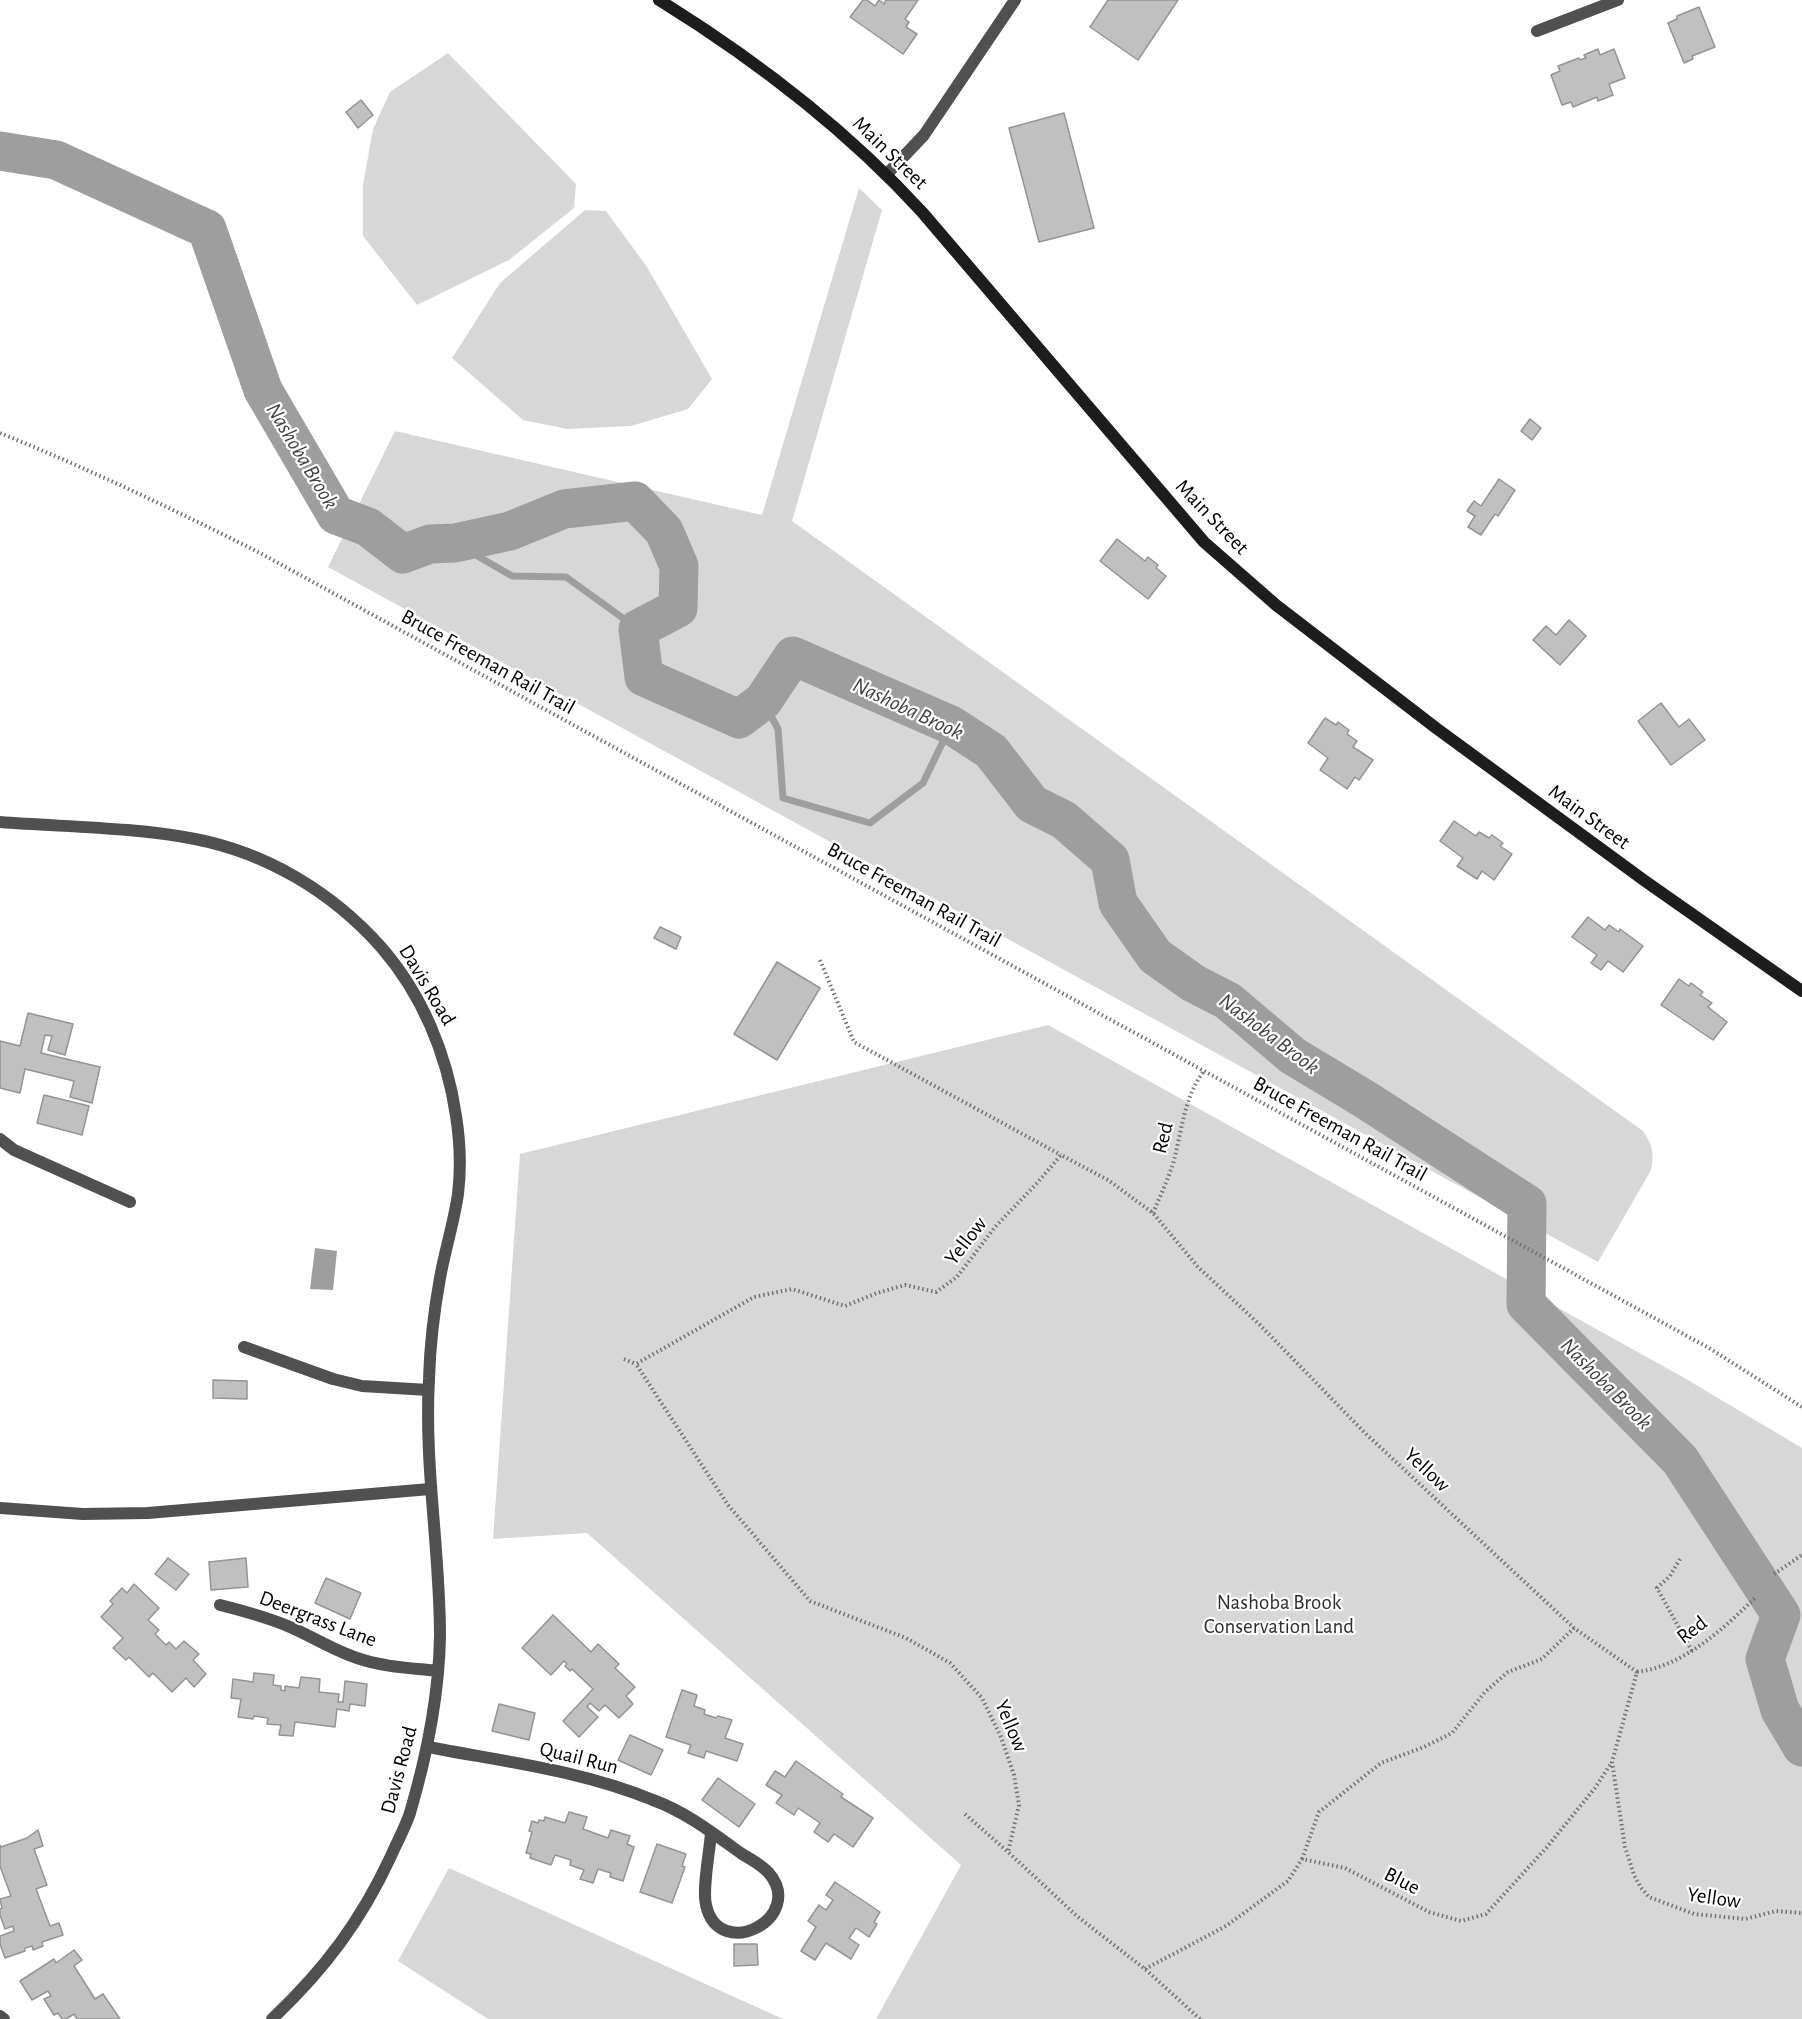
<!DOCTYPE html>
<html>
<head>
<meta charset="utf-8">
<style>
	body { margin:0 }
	canvas { display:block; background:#fff }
</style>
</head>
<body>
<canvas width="1802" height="2019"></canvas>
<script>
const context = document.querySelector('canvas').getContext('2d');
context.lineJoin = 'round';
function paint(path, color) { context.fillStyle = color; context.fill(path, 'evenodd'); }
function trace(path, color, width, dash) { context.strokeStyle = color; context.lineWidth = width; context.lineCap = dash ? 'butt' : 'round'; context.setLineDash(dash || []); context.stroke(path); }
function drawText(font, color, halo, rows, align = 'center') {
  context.font = font + ' "Alegreya Sans",sans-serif'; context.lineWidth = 4.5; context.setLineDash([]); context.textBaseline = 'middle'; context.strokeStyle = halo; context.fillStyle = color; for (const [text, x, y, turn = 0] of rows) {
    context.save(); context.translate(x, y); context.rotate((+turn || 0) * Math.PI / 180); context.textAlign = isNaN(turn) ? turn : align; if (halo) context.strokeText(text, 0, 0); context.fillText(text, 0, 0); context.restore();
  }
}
paint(new Path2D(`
	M448 53 576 184 574 208 509 260 417 305 363 236V185L373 129 390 92Z
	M859 188 882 210 792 521 1643 1131C1653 1145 1655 1156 1650 1172L1598 1262 328 567 395 431 762 515Z
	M585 210 606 211 647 267 712 379 688 409 631 426 567 429 523 420 452 358 500 283Z
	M1048 1025 1681 1376 1802 1448V2019H876L961 1865 587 1533 493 1539 520 1154Z
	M449 1868 783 2019H488L398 1961Z`), '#d7d7d7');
paint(new Path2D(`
	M315 1248 337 1251 333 1290 310 1289Z`), '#9e9e9e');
trace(new Path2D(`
	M455 543 512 576 566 577 638 629
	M763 701 778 729 783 798 870 823 923 783 951 725`), '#9e9e9e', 7);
trace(new Path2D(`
	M0 151 56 160 207 229 263 390 336 515 368 527 403 554 430 544 455 543 510 531 564 509 635 501 664 531 679 566 678 608 638 629 644 677 739 719 763 701 793 656 951 725 991 751 1032 804 1064 820 1110 860 1118 903 1155 956 1193 983 1228 1001 1293 1056 1366 1100 1527 1204 1526 1304 1680 1460 1781 1615 1765 1659 1780 1710 1802 1747`), '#9e9e9e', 39);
const building = new Path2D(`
	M863 0H867L875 6 879 0 884 4 886 0H918L905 19 909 22 906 27 917 34 903 54 850 17Z
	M1108 0H1178L1138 60 1090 27Z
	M1699 7 1715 47 1692 56 1693 59 1684 63 1668 23 1677 19V16Z
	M1598 49 1600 55 1614 49 1625 78 1609 84 1613 95 1598 101 1597 97 1573 107 1571 102 1562 105 1551 75 1560 71 1558 66 1579 58 1580 60 1586 58 1584 55Z
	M361 100 373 115 358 128 346 112Z
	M1064 113 1094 228 1039 242 1009 128Z
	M1530 419 1541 428 1532 440 1521 431Z
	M1499 479 1515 490 1498 516 1495 514 1481 535 1468 527 1475 516 1467 511 1474 501 1481 506Z
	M1117 539 1145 561 1148 557 1158 565 1156 568 1166 576 1148 599 1100 561Z
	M1569 620 1586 636 1560 665 1533 640 1546 626 1556 635Z
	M1661 703 1679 727 1689 719 1705 740 1671 765 1638 721Z
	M1325 718 1336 725 1338 722 1349 730 1347 734 1357 741 1353 747 1373 760 1359 780 1355 777 1347 789 1320 770 1328 758 1308 743Z
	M1454 821 1476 836 1479 832 1489 838 1492 835 1503 843 1500 846 1512 854 1494 880 1482 871 1477 879 1457 866 1463 858 1440 841Z
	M1588 917 1605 930 1609 925 1619 932 1620 929 1643 946 1623 972 1608 961 1601 970 1591 963 1597 955 1572 937Z
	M660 927 681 937 676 949 654 938Z
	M777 962 820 988 777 1060 734 1034Z
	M1679 979 1689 986 1691 983 1703 992 1700 995 1712 1003 1708 1007 1727 1022 1713 1040 1661 1005Z
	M28 1013 73 1024 65 1055 48 1050 52 1036 45 1035 41 1053 100 1067 92 1103 70 1097 74 1081 25 1069 20 1093 0 1088V1041L20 1046Z
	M44 1095 89 1106 82 1135 37 1123Z
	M213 1380 247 1381V1399L213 1398Z
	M168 1558 189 1574 176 1590 155 1574Z
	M246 1558 248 1587 211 1590 209 1562Z
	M326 1578 361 1593 350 1619 315 1603Z
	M134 1584 159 1608 148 1620 159 1630 155 1634 166 1645 169 1642 176 1649 184 1641 199 1654 193 1660 206 1674 194 1687 186 1678 172 1692 153 1673 149 1677 129 1657 126 1660 113 1648 123 1638 101 1617 113 1604 110 1601 122 1588 127 1593Z
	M553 1615 591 1652 598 1644 619 1664 615 1668 635 1687 626 1696 633 1704 619 1718 605 1705 599 1711 590 1703 587 1707 598 1717 579 1737 563 1721 593 1689 572 1669 570 1671 565 1666 567 1664 564 1661 551 1675 522 1648Z
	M254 1673 274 1675 273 1685 281 1686V1690L285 1691V1686L299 1688 301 1677 320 1679 319 1692 339 1694 338 1702H343L345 1681 367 1684 365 1706 350 1704 349 1711 337 1709 335 1727 295 1722 293 1736 279 1735 281 1725 267 1724 268 1718 254 1716 253 1719 238 1717 241 1699 231 1698 233 1679 253 1682Z
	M682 1690 697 1695 694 1706 705 1710 704 1714 716 1718 718 1716 732 1720 725 1738 743 1744 737 1761 706 1751 704 1758 688 1753 691 1745 666 1737Z
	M499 1704 535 1713 529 1740 492 1731Z
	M630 1735 663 1750 651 1775 618 1760Z
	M796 1761 843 1794 841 1797 873 1818 853 1847 834 1834 828 1842 814 1832 820 1823 798 1808 794 1815 776 1803 782 1795 766 1785 775 1771 785 1777Z
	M718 1778 755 1804 739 1827 702 1800Z
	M569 1812 587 1817 583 1829 608 1838 611 1830 630 1836 627 1844 634 1847 623 1881 610 1877 611 1873 598 1869 593 1883 580 1879 584 1870 570 1865 571 1860 555 1855 551 1865 530 1858 531 1854 526 1853 532 1832 529 1831 532 1821 538 1823 539 1820 544 1821 545 1817 565 1823Z
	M38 1830 43 1846 34 1849 47 1885 36 1889 50 1926 59 1923 63 1935 42 1942 43 1946 33 1950 32 1946 25 1948V1951L5 1958 0 1944V1936L14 1931 13 1926 5 1929 0 1915V1909L2 1908 0 1899 11 1896 0 1866V1845L1 1847 27 1838Z
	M657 1844 686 1854 682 1866 685 1867 672 1903 640 1892Z
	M835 1882 880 1912 874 1922 877 1924 869 1937 856 1928 849 1938 859 1945 851 1959 826 1943 815 1960 801 1951 816 1927 808 1921 819 1905 826 1910 833 1900 826 1895Z
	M734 1944H757L758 1965 734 1966Z
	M74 1950 82 1960 74 1966 95 1999 103 1994 120 2019H77L74 2014 66 2019H62L58 2013 54 2015 44 1999 51 1996 48 1991 32 2000 20 1981 54 1959 56 1963Z`);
paint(building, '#c0c0c0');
trace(building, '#949494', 1.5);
trace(new Path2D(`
	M0 433C89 469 175 510 260 553L1709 1348 1802 1407
	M820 960 854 1042 1061 1155
	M1153 1213C1160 1196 1169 1178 1174 1160 1182 1130 1184 1097 1204 1071
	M624 1359 636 1364
	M1680 1559 1670 1576 1657 1588 1692 1651
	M1774 1574 1802 1555
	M1637 1672C1684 1666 1723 1629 1756 1597
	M965 1814 1008 1852
	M1302 1859 1319 1812 1381 1763 1424 1747 1452 1733 1485 1692 1508 1672 1542 1659 1574 1628
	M1145 1969 1226 1926 1288 1881 1302 1859 1345 1868 1429 1912 1461 1921 1486 1914 1547 1847 1595 1788 1612 1762
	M1200 2019 1145 1969 1078 1917 1008 1852 1019 1805 1014 1775 1001 1737 982 1698 950 1663 906 1638 810 1601 728 1505 636 1364 754 1297 792 1289 845 1306 877 1293 905 1285 936 1292 957 1277 995 1227 1038 1182 1061 1155 1108 1180 1153 1213 1198 1267 1260 1325 1365 1433 1574 1628 1637 1672 1612 1762 1625 1847 1634 1875 1641 1888 1649 1897 1694 1914 1745 1919 1776 1911 1802 1913`), '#727272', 4, [1.5, 3]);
trace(new Path2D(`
	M0 1139 14 1150 130 1202
	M244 1347 333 1379 362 1386 428 1390`), '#505050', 12);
trace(new Path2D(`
	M1537 31 1618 0
	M887 174 924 135 1015 0
	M0 822C63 827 133 827 195 839 267 853 332 892 381 947 422 994 447 1054 456 1116 460 1141 461 1169 458 1194 454 1222 445 1250 440 1278 434 1311 430 1345 429 1379 424 1465 440 1550 440 1636 439 1697 427 1755 410 1813 405 1828 397 1842 391 1856 361 1921 324 1970 272 2019
	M0 1508 83 1514 148 1513 430 1489
	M220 1605C244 1611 267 1617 290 1627 313 1637 333 1650 357 1658 383 1667 411 1668 438 1671
	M428 1747C506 1762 579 1770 653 1800 686 1812 714 1834 742 1854 751 1859 761 1865 768 1872 808 1917 719 1964 706 1905 702 1888 710 1851 711 1832
	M0 2016 4 2019`), '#505050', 12);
trace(new Path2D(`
	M659 0C756 60 845 128 922 212L1204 542 1276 605 1436 728 1645 881 1802 991`), '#1d1d1d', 12);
drawText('21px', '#000', '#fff', [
	["Main Street",890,153,44],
	["Main Street",1212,517,46],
	["Bruce Freeman Rail Trail",488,662,29],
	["Main Street",1589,817,36],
	["Bruce Freeman Rail Trail",914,895,29],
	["Davis Road",427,985,59],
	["Bruce Freeman Rail Trail",1340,1129,29],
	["Red",1163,1138,-76],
	["Yellow",966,1241,-52],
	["Yellow",1427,1470,43],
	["Deergrass Lane",318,1619,21],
	["Red",1692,1630,-37],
	["Yellow",1011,1726,67],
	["Quail Run",579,1758,14],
	["Davis Road",399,1770,-75],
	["Blue",1402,1881,27],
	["Yellow",1714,1898,8]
]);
drawText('21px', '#2e2e2e', '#fff', [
	["Nashoba Brook",1279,1603],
	["Conservation Land",1279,1627]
]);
drawText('italic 22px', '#3f3f3f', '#fff', [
	["Nashoba Brook",302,456,59],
	["Nashoba Brook",908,709,25],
	["Nashoba Brook",1269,1034,37],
	["Nashoba Brook",1606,1384,45]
]);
</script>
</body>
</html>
